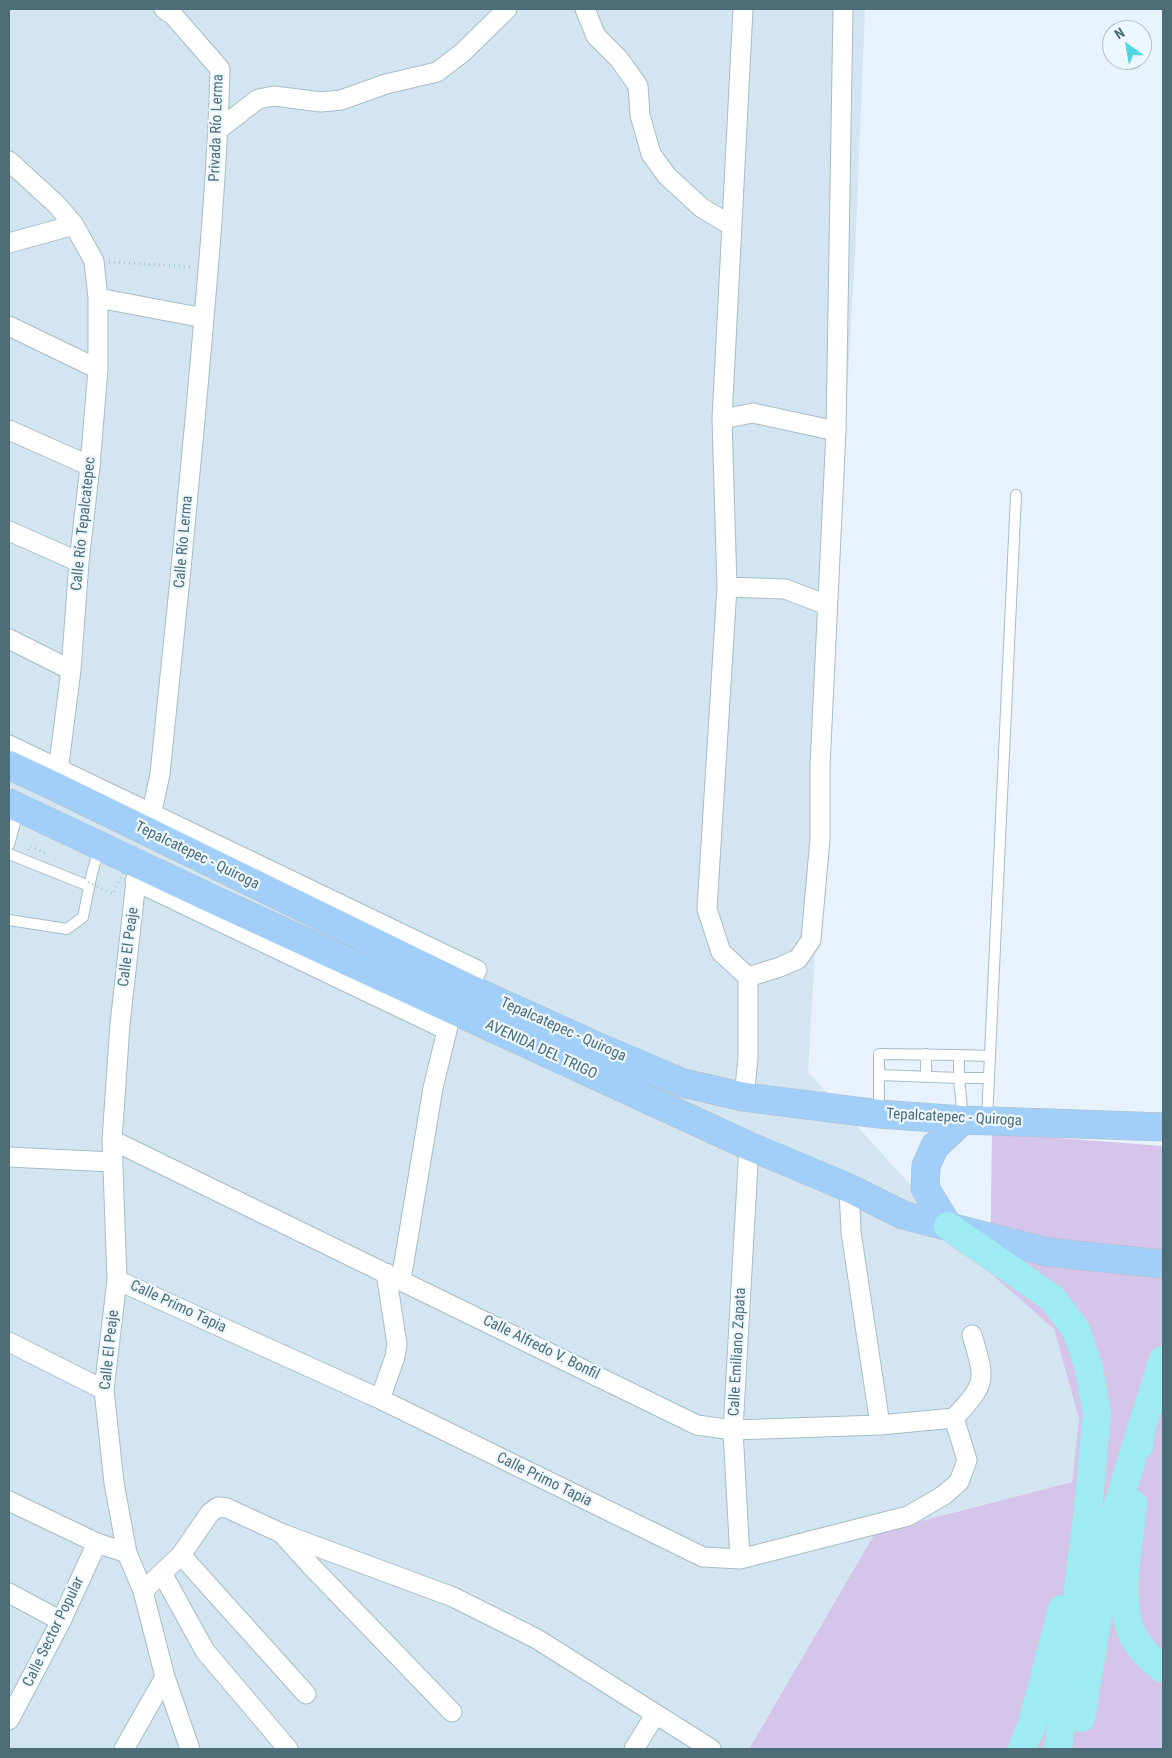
<!DOCTYPE html>
<html>
<head>
<meta charset="utf-8">
<style>
	body { margin:0 }
	#map { position:relative; width:1172px; height:1758px; overflow:hidden; background:#e7f2fc; font-family:"Roboto Condensed",sans-serif }
	canvas { display:block }
	.frame { position:absolute; inset:0; border:10px solid #4c6d75; pointer-events:none }
	.north { position:absolute; left:1102px; top:20px; width:50px; height:50px; box-sizing:border-box; background:#edf7ff; border:1px solid #adc0c8; border-radius:50%; rotate:328deg; font-size:14px; font-weight:700; line-height:20px; text-align:center; color:#4c6d75 }
	.north::after { content:''; display:block; margin:auto; width:18px; height:22px; background:#4fd8e3; clip-path:polygon(50% 0,100% 100%,50% 72%,0 100%) }
</style>
</head>
<body>
<div id="map">
<canvas width="1172" height="1758"></canvas>
<div class="frame"></div>
<div class="north">N</div>
</div>
<script>
const context = document.querySelector('canvas').getContext('2d');
context.lineJoin = 'round';
function paint(path, color) { context.fillStyle = color; context.fill(path, 'evenodd'); }
function trace(path, color, width, dash) { context.strokeStyle = color; context.lineWidth = width; context.lineCap = dash ? 'butt' : 'round'; context.setLineDash(dash || []); context.stroke(path); }
function drawText(font, color, halo, rows, align = 'center') {
  context.font = font + ' "Roboto Condensed",sans-serif'; context.lineWidth = 4.5; context.setLineDash([]); context.textBaseline = 'middle'; context.strokeStyle = halo; context.fillStyle = color; for (const [text, x, y, turn = 0] of rows) {
    context.save(); context.translate(x, y); context.rotate((+turn || 0) * Math.PI / 180); context.textAlign = isNaN(turn) ? turn : align; if (halo) context.strokeText(text, 0, 0); context.fillText(text, 0, 0); context.restore();
  }
}
paint(new Path2D(`
	M9 9H865L855 254 808 1072 990 1273 1054 1329 1079 1419 1072 1482 875 1533 749 1749H9Z`), '#d2e5f0');
paint(new Path2D(`
	M992 1133 1163 1146V1749H749L875 1533 1072 1482 1079 1419 1054 1329 990 1273Z`), '#d5c5ea');
const lane = new Path2D(`
	M9 845 19 808
	M9 854 89 886
	M9 920 67 929 83 917 92 873 100 846
	M959 1055 990 1056
	M879 1075 959 1078 963 1119
	M926 1076V1054
	M879 1113V1054L959 1055V1078H988
	M987 1119 1016 495`);
const street = new Path2D(`
	M585 9 596 36 619 59 638 86 640 115 651 154 667 176 702 208 732 226
	M743 9 722 419 727 587 707 909 721 952 748 977 780 967 798 959 811 940 820 839V766L836 431 843 9
	M218 130 258 99 274 96 321 102 341 100 386 84 437 72 462 53 507 9
	M9 161 57 205 74 225 94 261 98 298V369L90 466 79 562 71 670 56 787
	M9 243 74 225
	M98 298 204 318
	M9 326 98 369
	M722 419 753 413 836 431
	M9 430 90 466
	M9 531 79 562
	M727 587 785 589 827 605
	M9 639 71 670
	M9 745 477 970 468 988
	M150 813 154 802 160 774C173 652 185 531 196 409 206 295 217 182 220 69L173 15 164 9
	M138 863 120 1024 112 1140 117 1280 104 1390 114 1483 127 1553 143 1591 165 1677 190 1749
	M135 881 447 1030
	M744 1097 748 1058V977
	M112 1140 697 1425 733 1430 880 1425 954 1418 967 1460 959 1482 944 1495 908 1516 740 1559 703 1557 380 1399 117 1280
	M9 1157 113 1162
	M849 1188 851 1232 880 1425
	M401 1280 433 1088 450 1018
	M9 1342 104 1390
	M380 1399 395 1357 397 1344 386 1273
	M954 1418C988 1382 985 1380 972 1335
	M9 1501 97 1543 127 1553
	M284 1536 312 1567 452 1712
	M181 1555 306 1694
	M740 1559 733 1430 749 1146
	M162 1573 205 1651 288 1749
	M143 1591 181 1555 210 1513 218 1507 227 1508 283 1534 453 1597 537 1639 711 1749
	M9 1593 61 1621
	M9 1720 61 1621 97 1543
	M124 1749 165 1677
	M634 1749 655 1715`);
const primary = new Path2D(`
	M9 765 56 787 468 988 596 1046 683 1083 744 1097 879 1114 963 1120 1163 1127
	M9 803 206 896 749 1146 849 1188 903 1215 1047 1252 1163 1264
	M948 1226 925 1188 926 1166 935 1146 963 1120`);
const highway = new Path2D(`
	M948 1226 1052 1298 1076 1330 1088 1365 1097 1413 1088 1509 1058 1749
	M1139 1446 1141 1429 1163 1360
	M1133 1504C1130 1543 1116 1593 1131 1631 1137 1647 1150 1659 1163 1669
	M1081 1718 1114 1518 1141 1429
	M1022 1749 1032 1724 1062 1609`);
trace(lane, '#a5bdc7', 12);
trace(street, '#a5bdc7', 21);
trace(primary, '#b0bfc2', 29);
trace(highway, '#c6d0d3', 29);
trace(new Path2D(`
	M109 262 193 267
	M28 850 30 846 45 853`), '#a2cad6', 3, [1, 4]);
trace(lane, '#fff', 10);
trace(street, '#fff', 19);
trace(primary, '#a1cff9', 28);
trace(highway, '#9febf4', 28);
trace(new Path2D(`
	M88 882 113 894 149 819`), '#a2cad6', 3, [1, 4]);
drawText('15px', '#4c6d75', '#edf7ff', [
	["Privada Río Lerma",217,128,-88],
	["Calle Río Tepalcatepec",84,524,-84],
	["Calle Río Lerma",184,542,-85],
	["Tepalcatepec - Quiroga",197,856,26],
	["Calle El Peaje",129,947,-83],
	["Tepalcatepec - Quiroga",563,1030,24],
	["AVENIDA DEL TRIGO",541,1050,25],
	["Tepalcatepec - Quiroga",954,1118,3],
	["Calle Primo Tapia",178,1307,25],
	["Calle Alfredo V. Bonfil",541,1348,26],
	["Calle El Peaje",110,1350,-84],
	["Calle Emiliano Zapata",738,1352,-87],
	["Calle Primo Tapia",544,1480,26],
	["Calle Sector Popular",54,1632,-64]
]);
</script>
</body>
</html>
